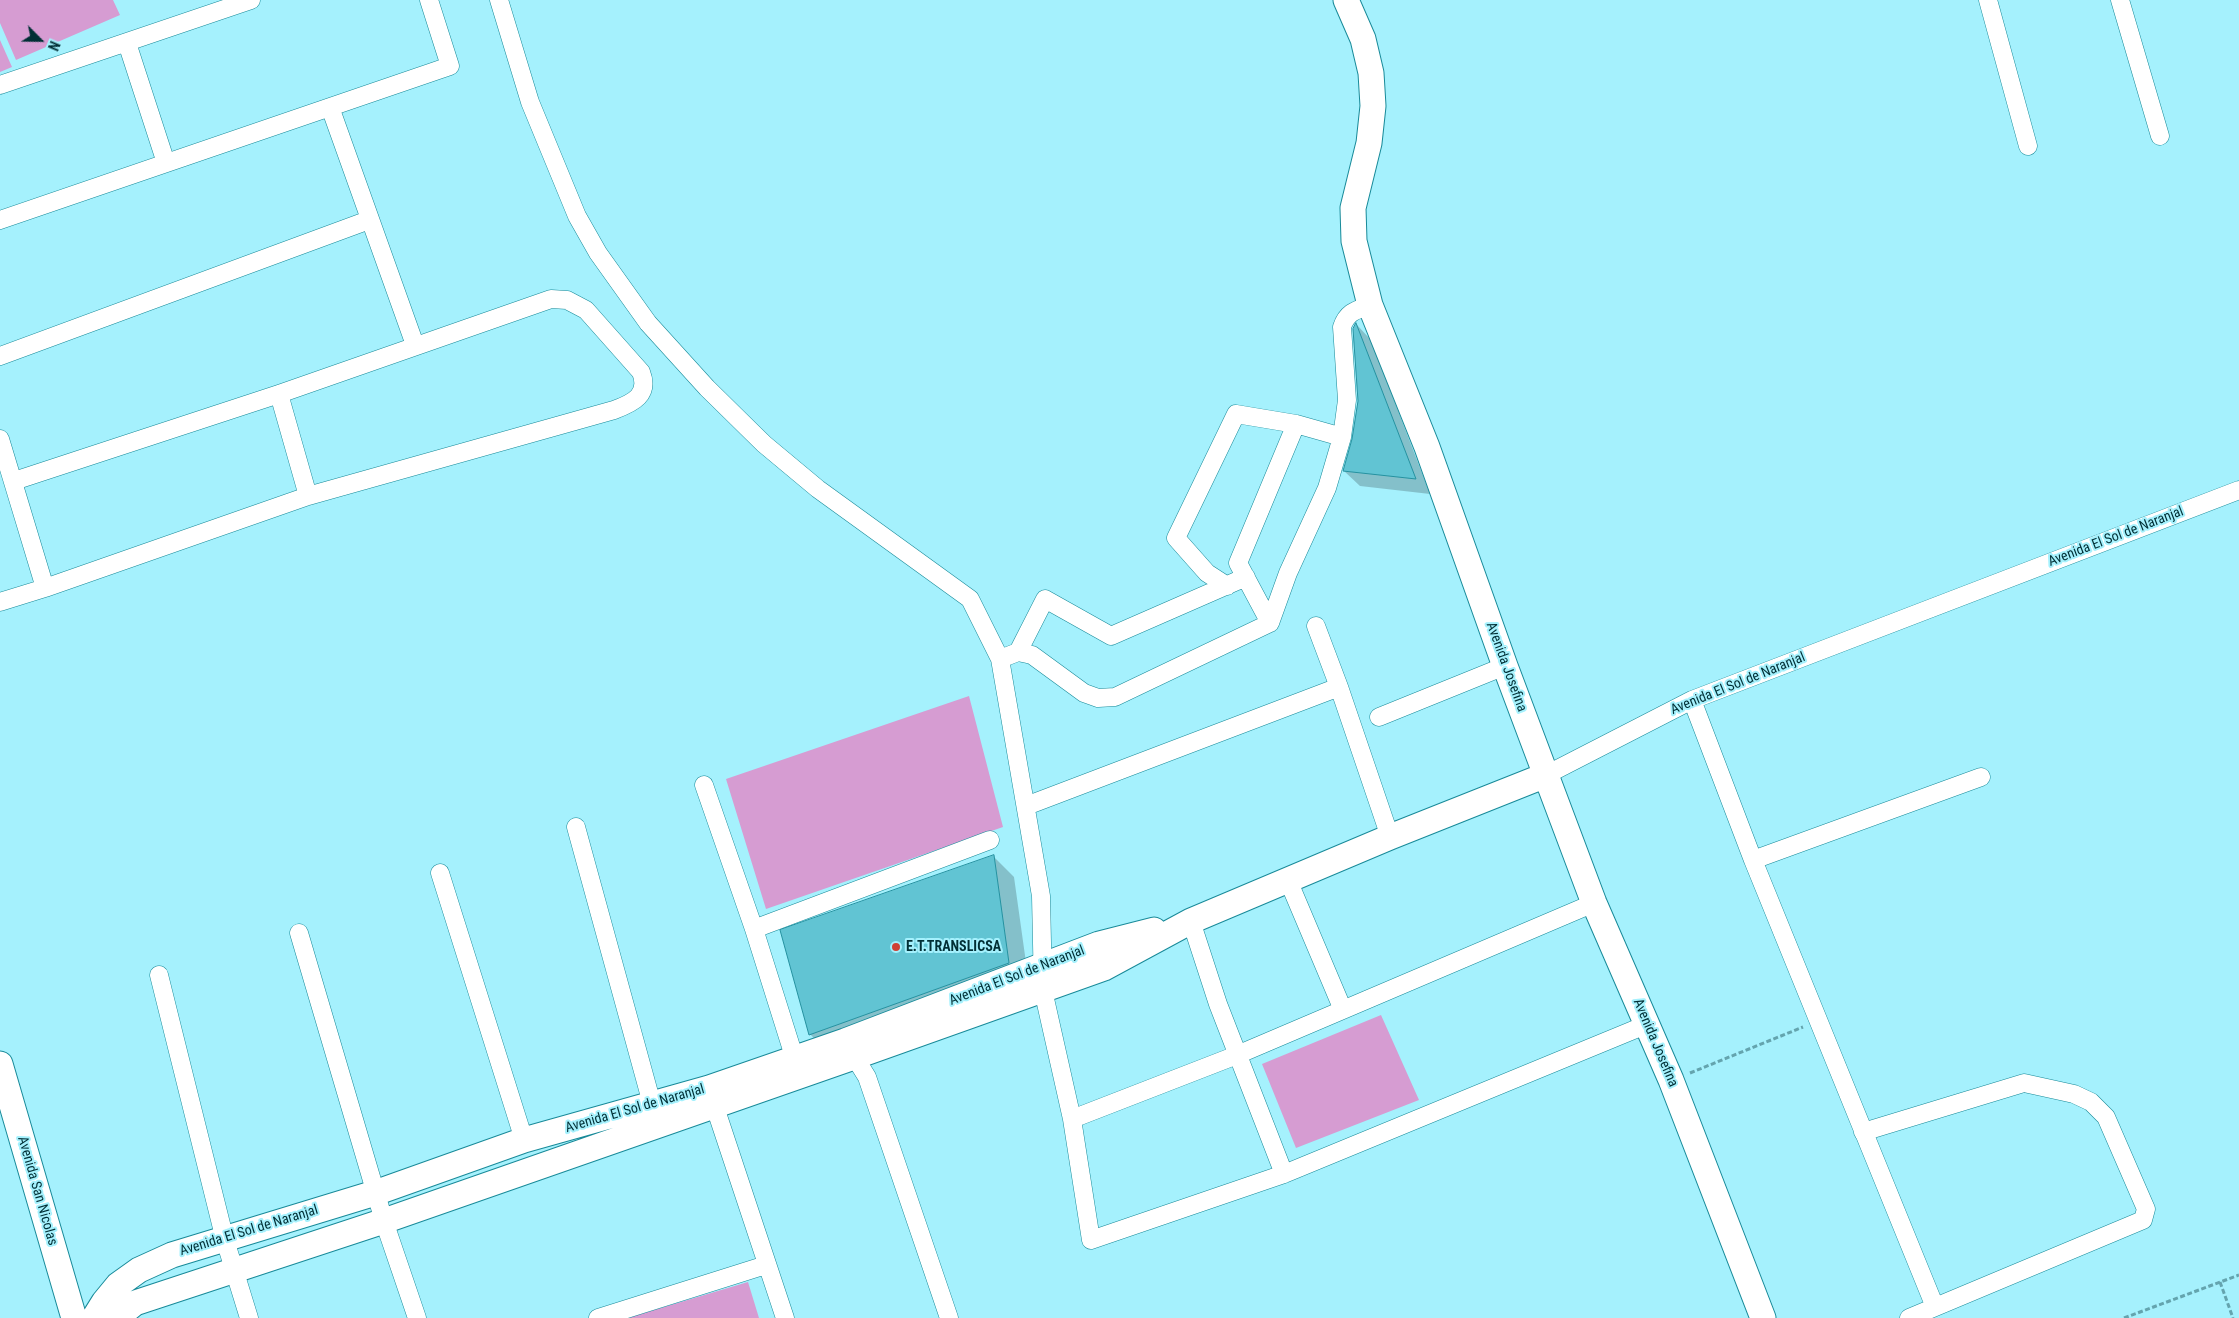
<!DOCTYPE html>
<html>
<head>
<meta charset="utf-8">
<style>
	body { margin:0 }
	#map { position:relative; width:2239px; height:1318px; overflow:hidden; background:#a5f1fd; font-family:"Roboto Condensed",sans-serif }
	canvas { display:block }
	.north { position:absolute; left:15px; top:15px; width:50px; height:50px; -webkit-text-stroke:4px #a5f1fd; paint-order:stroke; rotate:113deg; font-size:14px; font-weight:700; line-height:20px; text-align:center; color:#012f35 }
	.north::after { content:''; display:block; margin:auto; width:18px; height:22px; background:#012f35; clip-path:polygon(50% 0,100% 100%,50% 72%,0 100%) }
</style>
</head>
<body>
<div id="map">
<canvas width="2239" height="1318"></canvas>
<div class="north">N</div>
</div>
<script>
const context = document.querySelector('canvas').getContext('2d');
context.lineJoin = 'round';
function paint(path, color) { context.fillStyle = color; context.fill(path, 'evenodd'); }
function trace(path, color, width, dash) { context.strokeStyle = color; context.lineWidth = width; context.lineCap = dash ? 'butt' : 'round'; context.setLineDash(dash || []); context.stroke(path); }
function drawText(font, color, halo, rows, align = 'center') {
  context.font = font + ' "Roboto Condensed",sans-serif'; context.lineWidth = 4; context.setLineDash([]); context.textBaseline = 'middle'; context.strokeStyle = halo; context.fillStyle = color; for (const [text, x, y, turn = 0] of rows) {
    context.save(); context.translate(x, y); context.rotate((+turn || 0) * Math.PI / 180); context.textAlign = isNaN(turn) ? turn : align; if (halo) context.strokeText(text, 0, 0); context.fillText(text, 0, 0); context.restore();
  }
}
paint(new Path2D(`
	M0 0H113L120 15 16 60 0 23Z
	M0 40 12 67 0 72Z
	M969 696 1003 827 766 909 726 779Z
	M1381 1015 1419 1100 1296 1148 1262 1064Z
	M748 1282 759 1318H627Z`), '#d69cd2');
paint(new Path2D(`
	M1357 325 1371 340 1430 494 1360 486 1344 471 1354 439 1359 401Z
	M994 857 1014 877 1029 984 830 1055 810 1034Z`), '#0003');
const building = new Path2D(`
	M1356 323 1416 479 1343 471 1352 439 1358 401 1353 329Z
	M994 855 1009 963 809 1035 780 930Z`);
paint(building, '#61c4d3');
trace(building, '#2591a0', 1);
const street = new Path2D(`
	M499 0 530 102 577 216 598 253 648 323 707 388 764 444 818 489 970 599 1000 659 1041 896 1043 990 1072 1119 1091 1240 1284 1174 1648 1024
	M1988 0 2028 146
	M2120 0 2160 136
	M127 43 166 163
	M0 85 251 0
	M330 107 415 345
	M0 220 450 66 429 0
	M0 356 369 220
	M279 394 308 496
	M0 439 45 588
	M1227 586 1207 573 1176 538 1236 414 1296 424 1342 437
	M0 602 45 588 308 496 614 410C633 403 650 395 641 372L586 310 567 300 551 299 279 394 14 481
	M1270 623 1238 563 1296 424
	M1316 626 1339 687 1390 837
	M1018 652 1045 599 1111 636 1246 577
	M1000 659 1018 652 1032 655 1084 693 1098 698 1115 697 1270 623 1288 573 1327 488 1342 437 1347 400 1342 327C1347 312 1356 310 1370 305
	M1692 700 1753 860 1935 1307
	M1379 717 1505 666
	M1546 775 1692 700 2239 490
	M704 785 754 929 798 1069
	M1026 806 1339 687
	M576 827 652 1104
	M1753 860 1981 777
	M440 873 524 1140
	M1288 880 1343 1010
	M1191 921 1218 1004 1284 1174
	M754 929 990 840
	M299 933 384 1221 417 1318
	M159 975 225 1240 249 1318
	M849 1048 867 1077 949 1318
	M711 1095 785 1318
	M1072 1119 1237 1055 1594 903
	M1863 1132 2024 1083 2074 1094 2091 1102 2106 1117 2146 1209 2143 1220 1909 1318
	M598 1318 766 1265`);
const secondary = new Path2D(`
	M1346 0 1363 39 1371 73 1373 106 1369 143 1353 208 1354 241 1370 305 1427 447 1505 666 1594 903 1671 1080 1763 1318
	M0 1064 74 1318
	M94 1318 104 1302 118 1285 139 1270 172 1255 375 1193 524 1140 709 1088 845 1041 1099 944 1154 930
	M116 1318 135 1303 384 1221 854 1057 1104 968 1191 921 1390 837 1546 775`);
trace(street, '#188a99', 19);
trace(secondary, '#188a99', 27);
trace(new Path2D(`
	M1690 1073 1803 1027
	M2220 1282 2233 1318
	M2124 1318 2239 1275`), '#64a4ae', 3, [5, 2.5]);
trace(street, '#fff', 18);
trace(secondary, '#fff', 25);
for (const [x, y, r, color] of [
	[896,947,5,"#cf4135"]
]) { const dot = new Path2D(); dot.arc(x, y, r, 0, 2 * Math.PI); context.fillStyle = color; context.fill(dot); trace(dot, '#a5f1fd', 2); }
drawText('14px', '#012f35', '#a5f1fd', [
	["Avenida El Sol de Naranjal",2116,537,-21],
	["Avenida Josefina",1506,667,70],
	["Avenida El Sol de Naranjal",1738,684,-22],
	["Avenida El Sol de Naranjal",1017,976,-21],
	["Avenida Josefina",1655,1043,67],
	["Avenida El Sol de Naranjal",635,1109,-16],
	["Avenida San Nicolas",37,1191,74],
	["Avenida El Sol de Naranjal",249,1231,-17]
]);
drawText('bold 14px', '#012f35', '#a5f1fd', [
	["E.T.TRANSLICSA",906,947]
], 'left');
</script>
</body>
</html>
